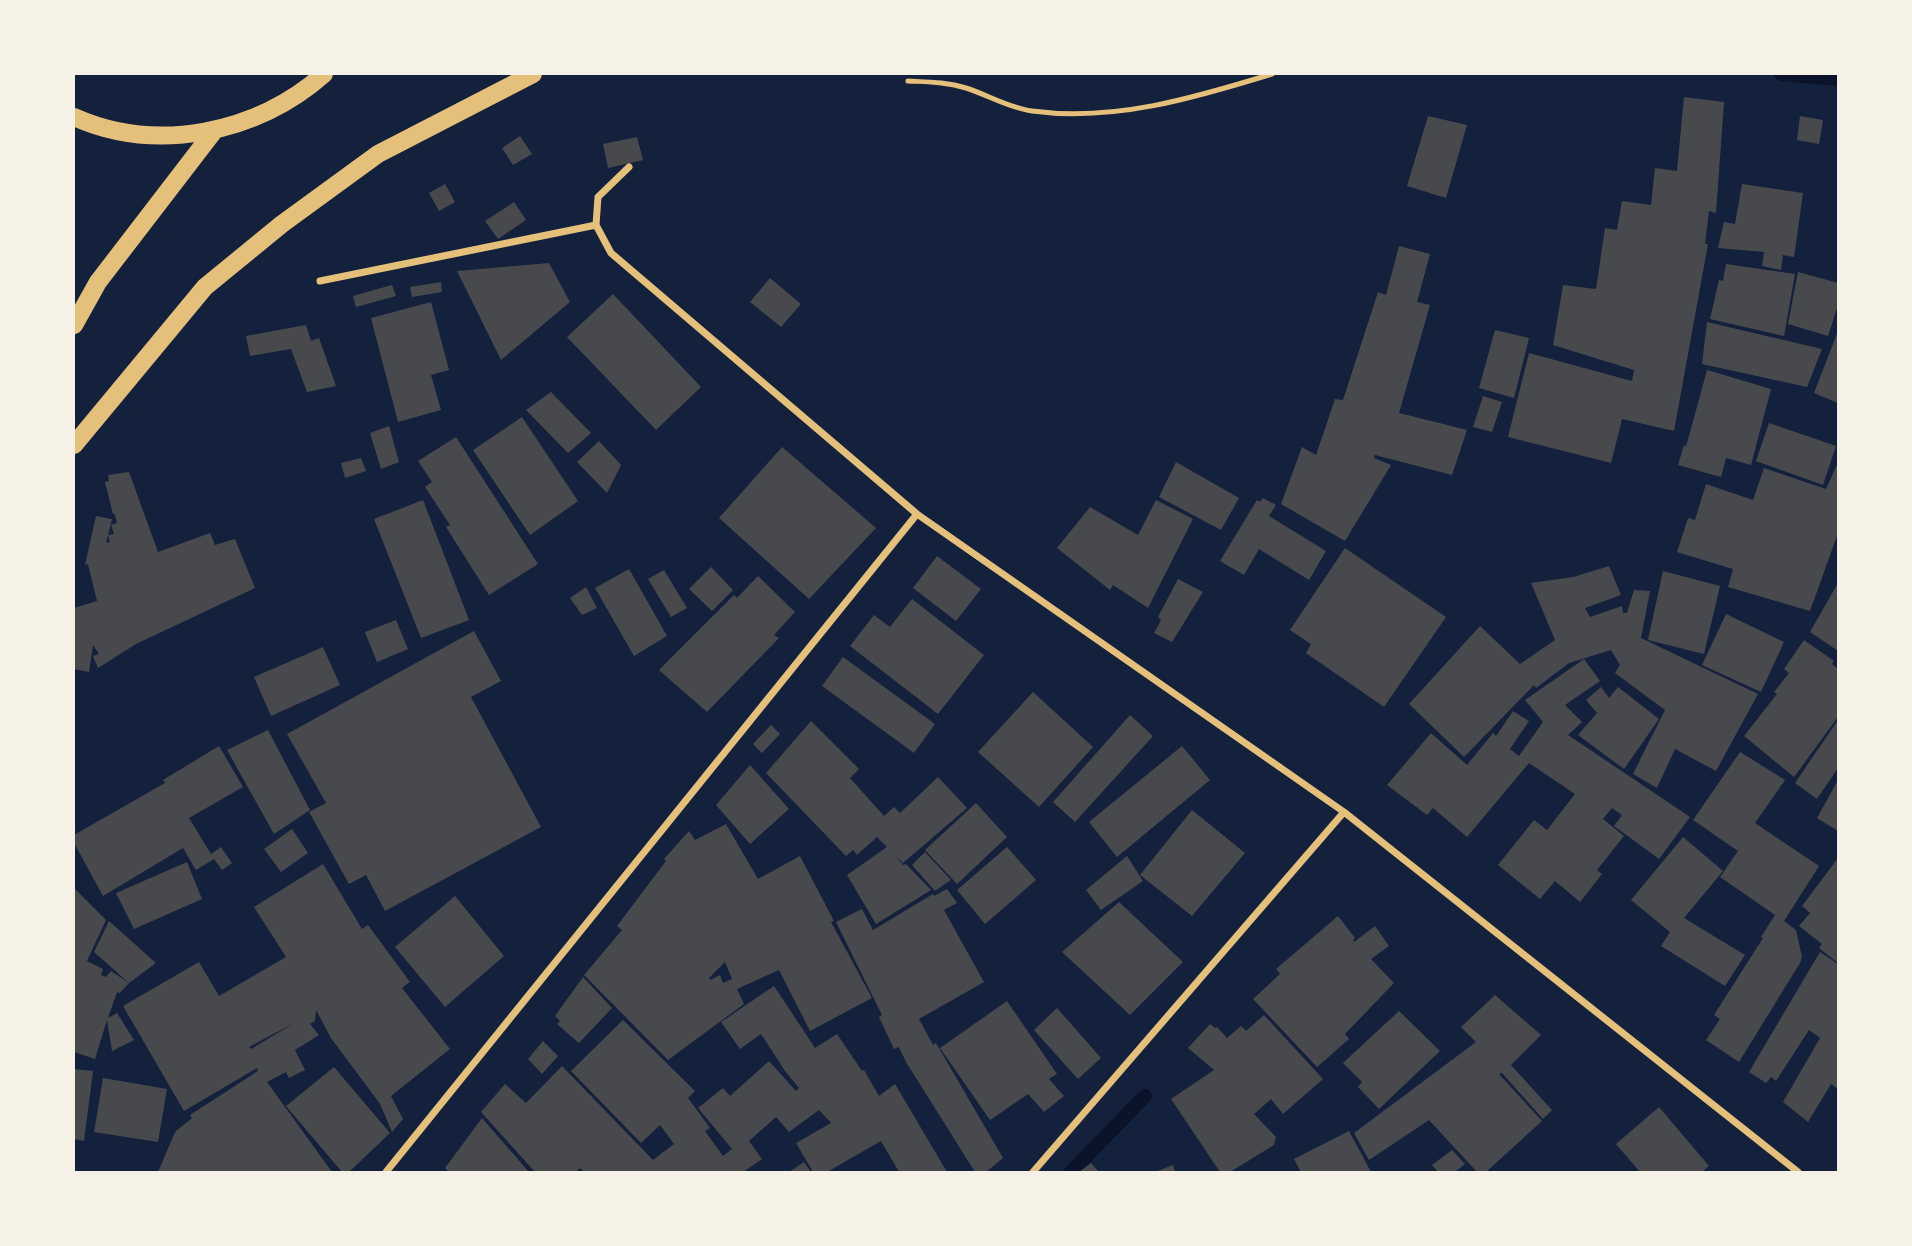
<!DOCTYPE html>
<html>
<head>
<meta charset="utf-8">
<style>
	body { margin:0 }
	#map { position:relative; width:1912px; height:1246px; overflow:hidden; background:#14213d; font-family:"Fira Sans",sans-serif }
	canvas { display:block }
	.frame { position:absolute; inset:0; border:75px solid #f6f1e7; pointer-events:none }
</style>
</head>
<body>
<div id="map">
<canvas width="1912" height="1246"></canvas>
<div class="frame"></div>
</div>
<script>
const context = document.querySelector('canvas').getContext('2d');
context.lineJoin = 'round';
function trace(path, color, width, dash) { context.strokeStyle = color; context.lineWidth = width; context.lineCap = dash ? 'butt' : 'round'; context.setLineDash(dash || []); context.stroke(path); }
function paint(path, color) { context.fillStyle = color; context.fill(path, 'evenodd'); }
trace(new Path2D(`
	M1781 74 1839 79
	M1071 1172 1145 1096`), '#0b132b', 14);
paint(new Path2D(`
	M1684 97 1724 102 1716 213 1709 211 1705 244H1708L1674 431 1622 419 1611 463 1508 437 1529 353 1632 381 1634 370 1553 345 1563 285 1596 289 1605 228 1617 230 1622 201 1651 205 1655 168 1677 171Z
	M1428 116 1467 125 1446 198 1407 186Z
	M1800 116 1823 120 1819 144 1797 140Z
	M520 136 532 154 513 165 502 148Z
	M637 137 643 160 608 168 603 144Z
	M445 184 455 202 439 211 429 193Z
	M1742 184 1803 193 1794 257 1783 255 1781 270 1762 266 1764 252 1718 248 1724 222 1735 224Z
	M514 202 526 220 498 239 485 221Z
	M1399 246 1430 254 1417 302 1430 305 1399 413 1467 430 1452 475 1375 455 1374 458 1391 465 1345 541 1281 504 1302 447 1316 455 1335 399 1343 400 1378 292 1386 295Z
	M549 263 570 302 501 360 457 271Z
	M1726 264 1795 274 1784 336 1710 319 1719 280 1723 281Z
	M1798 272 1838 283V305L1828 336 1788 324Z
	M770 278 801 304 781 327 750 302Z
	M441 282 442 292 412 297 410 287Z
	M392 285 396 296 356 307 353 296Z
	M613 294 701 387 656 430 567 337Z
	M431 302 449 370 431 375 441 410 398 422 371 318Z
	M1707 322 1822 349 1807 387 1702 364Z
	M306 325 311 341 319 338 336 386 307 392 291 349 250 356 246 336Z
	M1495 330 1529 338 1514 398 1479 388Z
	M1838 331V403L1814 393Z
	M1707 370 1771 389 1751 465 1726 458 1721 477 1678 465 1684 445 1686 447Z
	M551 392 591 433 568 453 526 410Z
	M1483 396 1502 402 1492 432 1473 427Z
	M522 417 578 501 530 535 473 450Z
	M1769 423 1836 446 1823 485 1756 461Z
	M389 426 399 462 381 469 370 433Z
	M456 437 538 564 489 595 446 527 450 525 425 487 432 482 418 461Z
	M599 441 621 465 607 493 577 462Z
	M782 447 876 528 809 599 719 518Z
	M361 458 366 471 345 478 341 463Z
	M1176 462 1239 498 1221 530 1159 497Z
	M1838 462V533L1810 611 1728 587 1733 569 1677 552 1688 518 1695 520 1706 484 1753 500 1764 468 1826 489Z
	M129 472 158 552 210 533 215 545 235 539 255 588 136 644 98 668 93 656 99 654 93 645 89 672 74 669V608L97 601 88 564 85 565 96 516 112 519 106 543 110 542 108 535 114 534 111 525 117 523 115 515H117L113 514 105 482 109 481 108 475Z
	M1263 498 1276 505 1269 516 1326 551 1309 580 1259 549 1244 575 1220 561 1257 500 1260 502Z
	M423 500 469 620 421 638 374 519Z
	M1156 500 1193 519 1148 608 1113 585 1110 590 1057 548 1090 507 1138 535Z
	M1345 548 1446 617 1384 707 1306 653 1311 644 1290 630Z
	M937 556 981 589 956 621 913 588Z
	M1609 566 1621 595 1585 608 1590 617 1622 606 1623 613H1627L1634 590 1650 591 1641 638 1758 694 1716 771 1675 749 1657 788 1633 774 1665 710 1615 673 1620 665 1611 650 1569 663 1536 688 1534 685 1464 757 1409 704 1480 626 1520 664 1555 640 1531 583 1573 577Z
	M711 567 733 590 712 611 689 589Z
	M629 569 667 636 634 656 595 588Z
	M664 570 687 608 671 617 648 579Z
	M1663 571 1720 586 1704 654 1648 640Z
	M758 576 795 612 774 635 779 638 707 712 659 670 734 595 737 598Z
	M1178 579 1203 592 1172 642 1154 633 1161 620 1158 617Z
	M1838 583V651L1810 632Z
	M586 587 597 608 582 615 570 598Z
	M912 599 984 655 938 714 850 646 874 615 890 627Z
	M1726 614 1784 642 1761 692 1702 665Z
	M396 620 408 649 377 662 365 632Z
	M474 631 501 681 471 697 541 827 385 911 366 875 349 884 309 812 326 803 287 734Z
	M1804 640 1834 661 1832 664 1838 669V717L1794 777 1744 736 1777 694 1774 692 1789 673 1784 669Z
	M323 647 340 685 271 716 254 677Z
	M843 657 935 724 914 753 822 686Z
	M1584 659 1600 681 1565 705 1582 722 1568 735 1690 817 1659 859 1614 826 1622 815 1612 808 1603 819 1624 836 1597 870 1602 874 1580 902 1555 881 1540 899 1498 865 1534 820 1547 830 1575 794 1529 763 1467 837 1433 808 1427 815 1387 785 1431 733 1467 765 1493 733 1496 736 1513 711 1529 721 1510 749 1519 756 1543 722 1525 700Z
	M1601 687 1609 698 1618 687 1659 719 1624 769 1578 735 1597 713 1586 700Z
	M1033 692 1093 747 1039 807 978 752Z
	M1130 715 1153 736 1075 822 1053 802Z
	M1838 720V768L1817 799 1795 783Z
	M811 721 859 769 850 778 884 816 894 807 900 813 938 777 967 808 903 863 895 856 903 865 906 864 931 890 876 924 847 875 887 847 877 837 857 855 853 850 846 856 766 773Z
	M771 725 780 734 762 753 753 744Z
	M268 730 310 810 274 834 227 750Z
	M219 746 243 787 189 818 211 854 221 847 232 863 222 870 214 859 196 870 183 848 103 896 74 843V835L165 783 163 780Z
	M1182 746 1210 780 1117 857 1089 822Z
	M1740 752 1785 780 1755 823 1819 866 1784 921 1796 930 1802 957 1800 963 1739 1062 1706 1040 1720 1019 1714 1015 1763 938 1761 937 1775 915 1720 877 1738 851 1693 820Z
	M750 765 789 809 750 844 716 805Z
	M1838 780V831L1817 818Z
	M976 803 1007 837 957 884 925 850Z
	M1192 810 1245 853 1192 916 1140 875Z
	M726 824 758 879 800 856 834 921 831 922 872 998 810 1031 779 970 737 989 744 1004 668 1060 584 975 622 930 617 926 666 861 664 859 689 831 695 840ZM725 962 732 979 723 983 720 975 710 980 709 978Z
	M292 829 308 853 281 872 264 849Z
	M1683 837 1723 871 1684 918 1745 955 1725 986 1661 946 1670 932 1631 900Z
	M1007 847 1036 880 985 924 957 890Z
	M925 852 951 880 935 891 912 865Z
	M1127 856 1143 881 1101 910 1086 890Z
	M1838 858V963L1819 948 1822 944 1799 926 1810 913 1802 906Z
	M187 862 202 899 134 929 116 893Z
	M323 864 362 929 368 925 410 982 402 988 450 1049 391 1096 403 1119 392 1132 380 1104 331 1038 316 1010 315 1021 310 1024 319 1035 295 1050 305 1070 289 1078 286 1072 267 1082 332 1172H158L175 1132 192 1118 190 1115 258 1071 257 1068 184 1111 123 1006 199 962 219 996 286 957 254 907ZM296 1022 251 1049 249 1047Z
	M74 888 106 920 87 961 103 969 101 975 106 977 111 971 129 983 120 993 117 992 108 1018 117 1013 134 1040 112 1051 107 1020 95 1059 74 1052Z
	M947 889 957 903 944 910 984 982 919 1019 933 1045 936 1043 1003 1158 986 1172H975L906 1062 899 1047 894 1049 879 1017 882 1015 836 922 862 909 873 930 933 894 934 896Z
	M455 896 504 956 445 1007 395 947Z
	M1119 902 1183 962 1130 1015 1062 952Z
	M1338 916 1355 938 1353 940 1354 942 1375 926 1389 946 1371 959 1394 983 1345 1034 1349 1039 1317 1067 1253 999 1280 974 1276 969Z
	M109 921 156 963 129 983 94 952Z
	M1820 952 1838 964V1089L1831 1084 1808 1122 1783 1102 1820 1038 1809 1030 1776 1081 1771 1077 1766 1083 1749 1072Z
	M583 977 612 1008 579 1043 557 1024 560 1021 555 1016Z
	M774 986 815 1048 837 1034 862 1071 864 1070 879 1096 895 1084 947 1172H899L881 1141 827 1172H813L796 1143 831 1123 819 1110 789 1132 776 1117 749 1141 762 1159 743 1172H584L580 1168 575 1172H535L481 1112 505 1084 526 1103 562 1066 653 1160 674 1144 660 1125 641 1143 571 1071 623 1020 695 1091 688 1098 710 1128 705 1131 723 1156 732 1149 698 1108 723 1088 730 1096 769 1061 796 1091 799 1088 785 1071 761 1034 740 1049 721 1022Z
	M1495 995 1541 1035 1511 1065 1552 1110 1543 1119 1502 1073 1499 1074 1542 1121 1486 1172H1477L1429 1120 1369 1160 1354 1133 1476 1042 1461 1027Z
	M1007 1001 1057 1074 1049 1079 1064 1096 1044 1112 1028 1094 990 1120 940 1048Z
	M1057 1008 1101 1058 1078 1079 1034 1030Z
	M1399 1011 1440 1051 1379 1109 1358 1087 1362 1082 1343 1063Z
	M1264 1015 1323 1079 1283 1114 1271 1099 1254 1114 1276 1137 1274 1145 1230 1172H1220L1171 1099 1214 1070 1188 1048 1210 1024 1215 1028 1217 1027 1227 1038 1241 1026 1246 1031Z
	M543 1041 558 1056 542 1074 528 1059Z
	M334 1067 390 1133 349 1172H342L286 1106Z
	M74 1069 93 1071 84 1141 74 1139Z
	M103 1078 167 1089 158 1142 94 1132Z
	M1659 1107 1709 1166 1702 1172H1640L1616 1144Z
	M482 1118 529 1172H449L445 1168Z
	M1349 1131 1371 1172H1301L1294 1159Z
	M1452 1150 1465 1164 1455 1172H1438L1432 1165Z
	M804 1162 811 1172H789Z
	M1091 1163 1099 1172H1079Z
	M1173 1165 1175 1172H1155Z`), '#48494c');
trace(new Path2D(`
	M908 81C928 82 947 82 966 88 988 95 1009 108 1032 111 1114 122 1194 98 1272 74`), '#e5c07b', 5);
trace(new Path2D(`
	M629 167 598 197 596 225 611 253 917 514 1344 812 1798 1172
	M320 281 596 225
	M386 1172 917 514
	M1033 1172 1344 812`), '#e5c07b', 7);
trace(new Path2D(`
	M74 117C157 154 257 133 324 74
	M74 325 98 282 214 131
	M74 445 205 287 282 224 378 154 533 74`), '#e5c07b', 18);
</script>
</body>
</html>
